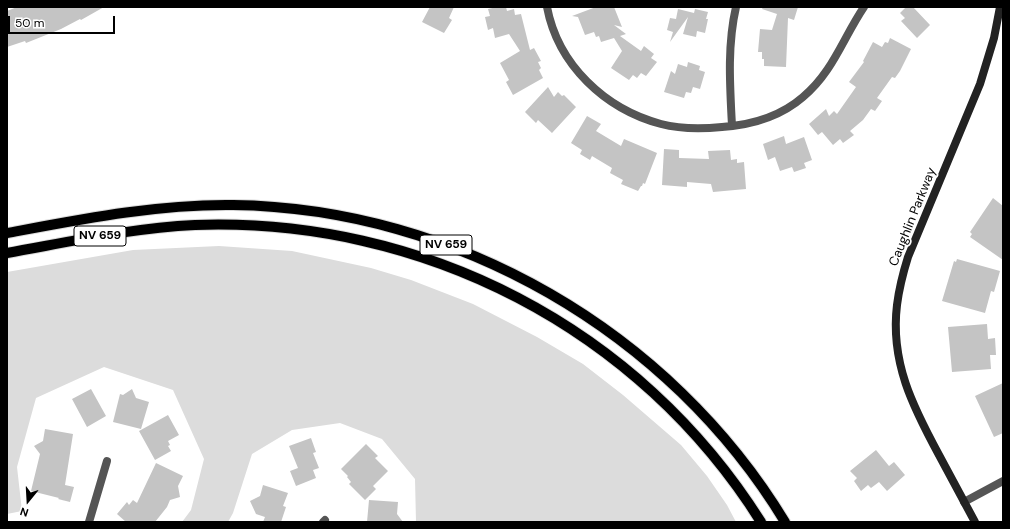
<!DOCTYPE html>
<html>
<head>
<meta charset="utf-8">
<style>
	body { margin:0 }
	#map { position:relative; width:1010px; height:529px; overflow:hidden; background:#fff; font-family:"DM Sans",sans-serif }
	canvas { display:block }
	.frame { position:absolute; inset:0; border:8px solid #000; pointer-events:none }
	.north { position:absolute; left:8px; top:481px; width:40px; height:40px; -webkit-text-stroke:3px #fff; paint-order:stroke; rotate:198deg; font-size:11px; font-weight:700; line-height:16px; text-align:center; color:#000 }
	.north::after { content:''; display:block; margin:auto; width:14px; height:18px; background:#000; clip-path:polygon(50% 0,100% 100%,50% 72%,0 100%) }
	.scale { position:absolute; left:8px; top:16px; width:107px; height:18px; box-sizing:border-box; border:2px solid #000; border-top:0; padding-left:5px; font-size:12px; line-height:14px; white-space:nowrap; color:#000; -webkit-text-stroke:3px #fff; paint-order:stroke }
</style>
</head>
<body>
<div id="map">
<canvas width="1010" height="529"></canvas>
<div class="frame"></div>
<div class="north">N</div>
<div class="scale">50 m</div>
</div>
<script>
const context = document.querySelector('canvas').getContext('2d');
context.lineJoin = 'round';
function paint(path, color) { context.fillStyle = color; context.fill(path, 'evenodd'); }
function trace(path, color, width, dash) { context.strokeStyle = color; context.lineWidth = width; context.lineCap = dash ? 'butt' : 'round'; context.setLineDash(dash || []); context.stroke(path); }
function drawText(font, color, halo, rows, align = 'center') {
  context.font = font + ' "DM Sans",sans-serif'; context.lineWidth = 3.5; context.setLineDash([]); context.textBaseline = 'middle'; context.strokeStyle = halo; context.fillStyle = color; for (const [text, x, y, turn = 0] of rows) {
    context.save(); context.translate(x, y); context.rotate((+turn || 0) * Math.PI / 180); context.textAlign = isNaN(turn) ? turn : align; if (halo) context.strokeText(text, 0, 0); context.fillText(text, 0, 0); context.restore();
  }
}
paint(new Path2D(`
	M219 246 292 251 371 268 411 280 473 304 537 337 583 364 623 395 681 445 707 476 727 505 736 522H416L415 479 382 439 340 423 292 430 252 454 233 513 228 522H182L191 510 204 459 173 390 104 367 36 398 17 467 22 511 7 514V272L133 250Z`), '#dcdcdc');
paint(new Path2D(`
	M17 7H104L81 20 80 19 61 29 26 43 25 41 7 47V11Z
	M430 7H454L449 18 452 20 444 33 422 22Z
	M497 7H506L507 11 514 9 515 15 521 14 530 50 534 48 541 61 538 62 541 68 539 70 543 78 513 95 506 82 509 80 500 63 520 51 509 34 495 38 493 28 488 30 485 17 490 16 488 9Z
	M596 7H614L622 27 614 25 626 34 620 36 641 51 644 46 654 54 651 58 657 62 646 76 641 73 637 78 633 75 629 80 611 68 622 51 614 38 601 42 599 36 596 37 594 32 585 35 578 17 572 16Z
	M763 7H798L794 20 788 18 786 67 764 66V59H762V52H758L760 29 772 30 777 14 762 9Z
	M906 7H913L930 25 917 38 901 21 905 18 900 13Z
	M678 9 694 13 695 9 708 12 706 19H708L705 33 697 31 696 37 683 34 688 17 670 42 673 32 667 30 670 18 676 19Z
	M890 38 911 49 900 71 895 78 892 77 877 98 882 101 875 111 871 109 863 120 850 131 854 135 843 143 840 139 833 145 822 132 818 135 809 124 826 109 829 116 834 111 837 114 856 87 849 82 864 62 863 61 873 42 882 47 885 42 888 43Z
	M688 62 700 66 699 70 705 72 700 89 693 87 691 93 686 92 684 98 664 92 671 71 675 74 678 64 687 67Z
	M548 87 554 97 558 92 562 96 564 95 576 107 552 133 538 120 536 123 525 112Z
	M587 116 601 124 596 131 621 146 624 139 657 153 645 184 643 183 642 186H641L638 191 621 184 623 180 610 173 612 168 592 156 590 160 580 154 582 150 571 143Z
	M784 136 786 144 804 137 812 160 804 163 806 168 794 172 792 167 780 171 775 157 768 160 763 144Z
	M664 149 679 150V158L709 159 708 151 730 150 731 160 737 159V163L744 162 746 189 713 192 711 184 687 182V187L662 185Z
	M993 198 1003 206V260L970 237 972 234 970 232Z
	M957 259 1000 271 994 292 991 291 985 313 942 301 954 261 956 262Z
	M987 324 988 339 995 338 996 355H990L991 369 952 372 948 327Z
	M1003 383V433L994 437 975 396Z
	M91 389 106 416 87 427 72 399Z
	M132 389 136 398 149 402 141 429 113 422 120 394 123 395Z
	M168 415 179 435 168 441 170 445 168 446 171 451 155 460 139 431Z
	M45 429 73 434 65 485 74 487 70 502 58 499 59 498 31 491 40 454 34 446 43 441Z
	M311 438 316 452 313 453 319 468 313 470 316 478 296 486 290 471 298 468 289 446Z
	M366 444 378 456 375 458 388 471 373 486 376 489 365 500 349 484 351 482 347 477 348 476 341 469Z
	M876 450 889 466 894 462 905 475 887 491 879 482 871 488 868 485 861 491 854 481 857 478 850 471Z
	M156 463 183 476 178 486 180 497 170 500 167 507 155 522H126L117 514 127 502 129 505 133 500 137 503Z
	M263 485 288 493 283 506 286 507 281 522H263L265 517 256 514 250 501 260 496Z
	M369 500 398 502 397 514 403 522H367Z`), '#c4c4c4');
const primary = new Path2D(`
	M7 233C82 219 157 204 233 205 456 208 670 332 785 522
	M7 253C69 242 132 228 195 225 423 217 639 328 761 522`);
trace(primary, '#dbdbdb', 12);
trace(new Path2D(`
	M547 7C558 65 605 109 661 124 680 129 702 129 722 127 751 125 780 117 803 97 833 72 843 38 864 7
	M732 126C730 87 727 46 736 7
	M964 502 1003 481
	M89 522 107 461
	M323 522 325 520`), '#555', 8);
trace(new Path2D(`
	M975 522C963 500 951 477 939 455 913 407 890 362 897 305 899 289 903 273 908 257L980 84 994 38 1000 7`), '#222', 8);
trace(primary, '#000', 10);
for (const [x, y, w] of [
	[100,236,52],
	[446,245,52]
]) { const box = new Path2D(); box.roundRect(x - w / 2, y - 10, w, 20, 3); context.fillStyle = '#fff'; context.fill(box); trace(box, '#000', 1); }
drawText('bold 12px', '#000', null, [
	["NV 659",100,236],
	["NV 659",446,245]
]);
drawText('13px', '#000', '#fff', [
	["Caughlin Parkway",913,217,-68]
]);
</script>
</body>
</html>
